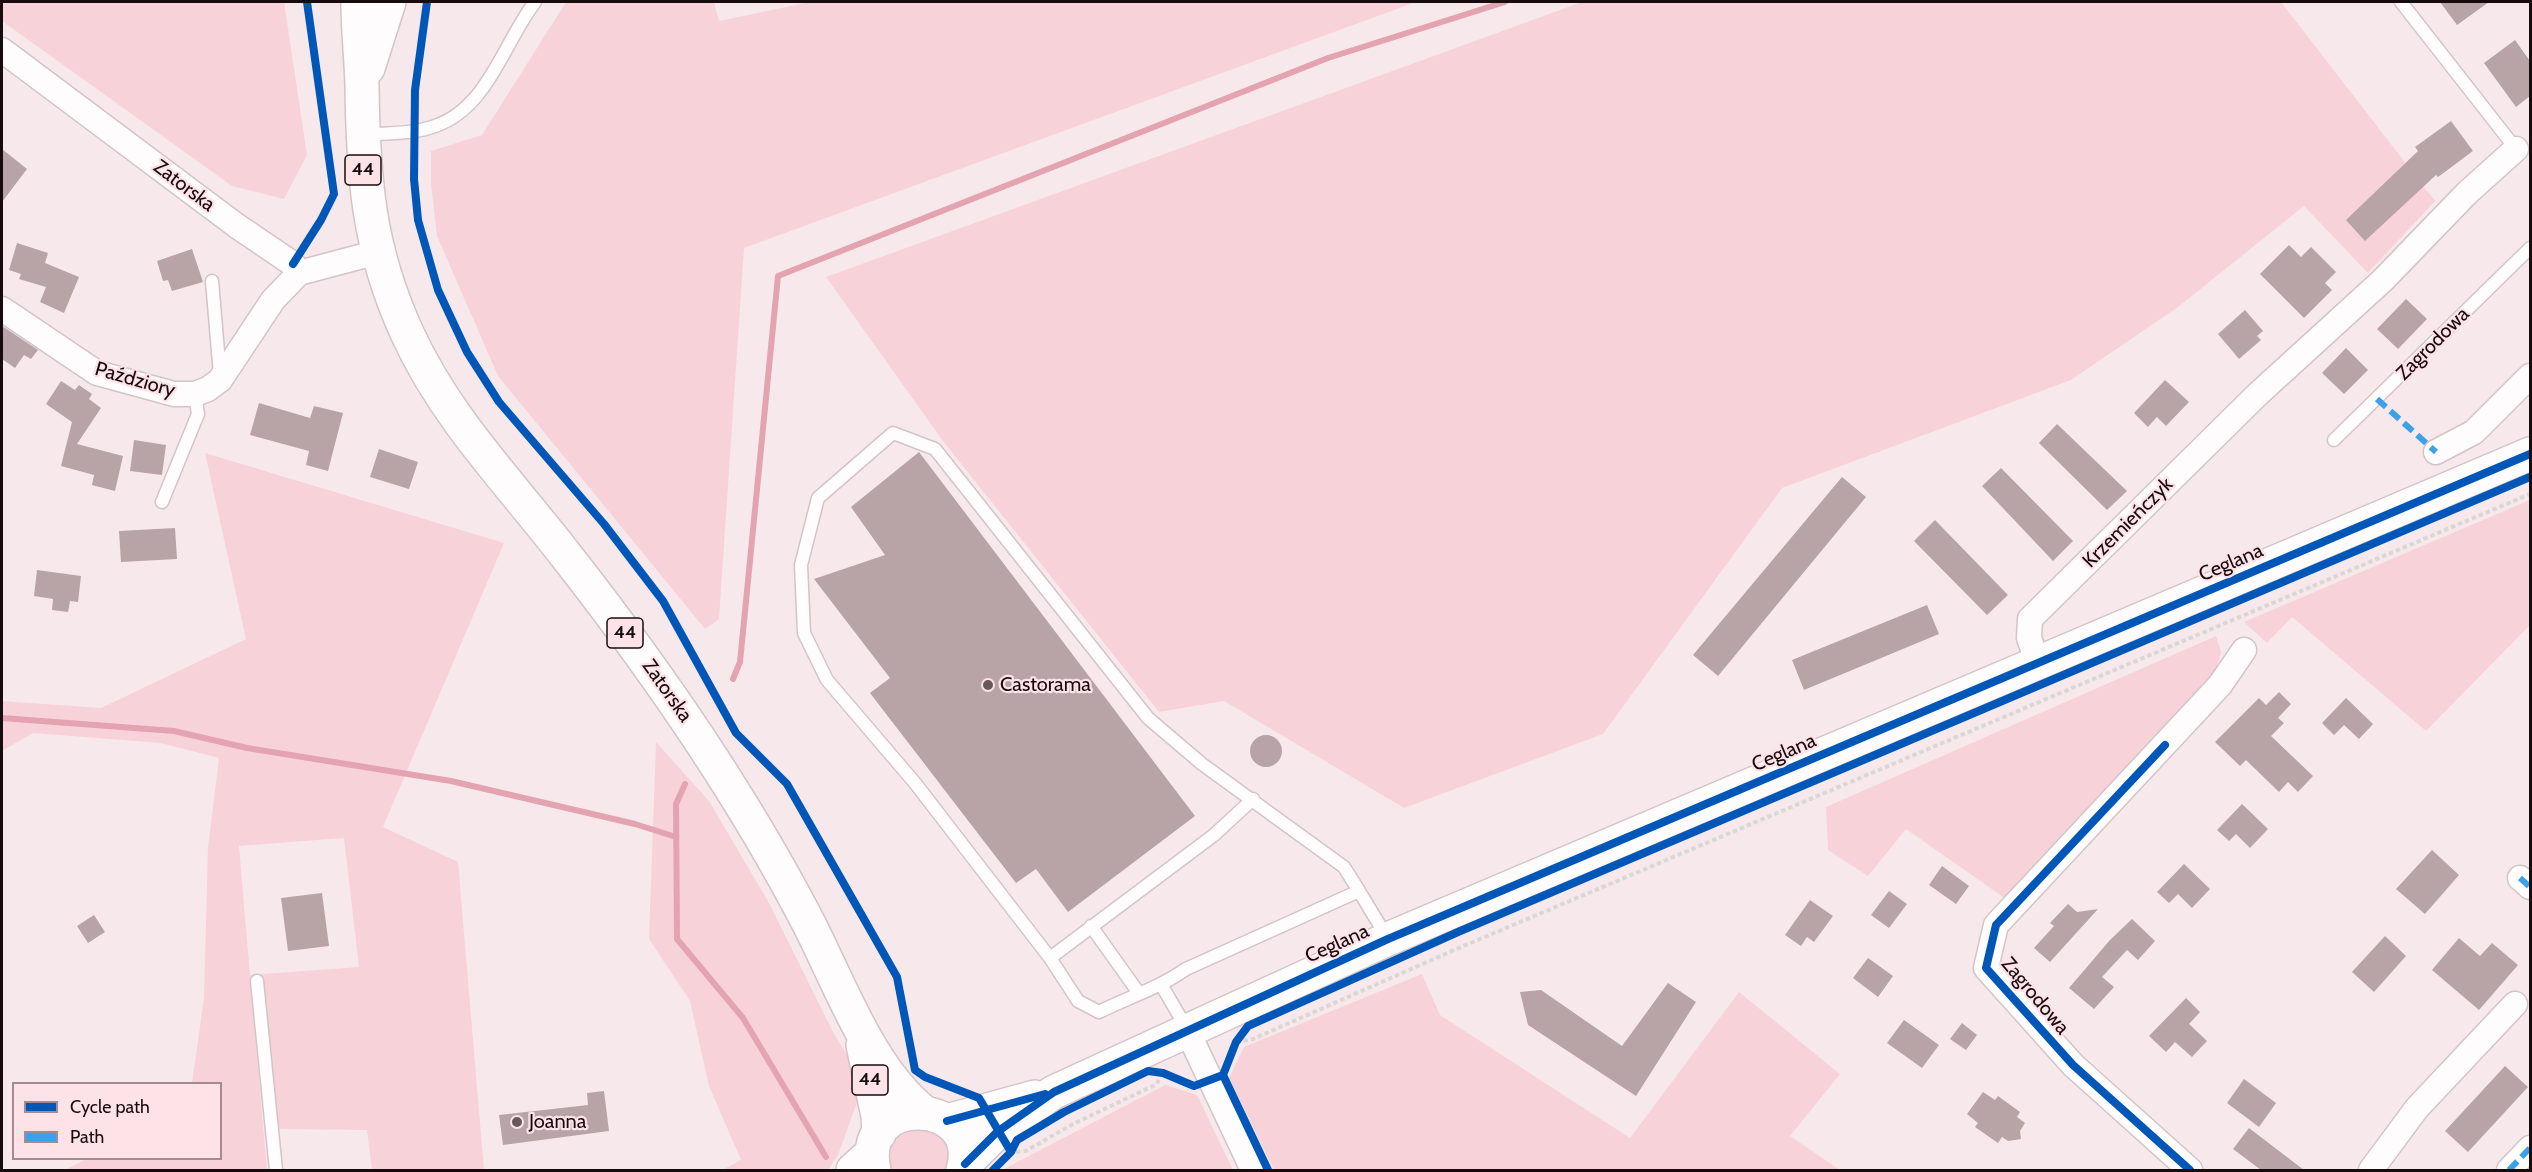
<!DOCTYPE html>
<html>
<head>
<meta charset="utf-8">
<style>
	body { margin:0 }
	#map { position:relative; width:2532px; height:1172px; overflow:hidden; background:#f7e9eb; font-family:Cabin,sans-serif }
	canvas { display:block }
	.frame { position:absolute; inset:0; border:3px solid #180b0e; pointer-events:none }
	.legend { position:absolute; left:12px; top:1082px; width:210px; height:78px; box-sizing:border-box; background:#fde3e7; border:2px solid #a18d90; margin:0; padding:8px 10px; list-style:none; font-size:18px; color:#180b0e }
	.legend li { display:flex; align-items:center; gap:12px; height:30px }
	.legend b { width:30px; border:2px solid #a18d90 }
</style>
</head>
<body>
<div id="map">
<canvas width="2532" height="1172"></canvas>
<div class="frame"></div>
<ul class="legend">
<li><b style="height:8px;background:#0057b8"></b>Cycle path</li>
<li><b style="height:8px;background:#3da1e9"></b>Path</li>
</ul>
</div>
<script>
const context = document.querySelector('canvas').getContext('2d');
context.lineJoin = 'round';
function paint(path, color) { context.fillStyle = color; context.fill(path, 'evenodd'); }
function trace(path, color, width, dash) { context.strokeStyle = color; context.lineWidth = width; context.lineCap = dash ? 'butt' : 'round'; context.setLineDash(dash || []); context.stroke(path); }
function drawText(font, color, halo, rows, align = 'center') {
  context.font = font + ' Cabin,sans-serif'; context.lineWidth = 4.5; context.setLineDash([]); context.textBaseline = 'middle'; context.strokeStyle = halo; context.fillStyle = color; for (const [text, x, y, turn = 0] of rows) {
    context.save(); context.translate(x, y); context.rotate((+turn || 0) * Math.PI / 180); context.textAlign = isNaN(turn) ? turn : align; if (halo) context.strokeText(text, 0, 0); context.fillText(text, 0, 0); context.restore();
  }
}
paint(new Path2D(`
	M2 2H284L307 155 284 199 232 186 2 21Z
	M566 2H714L719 21 810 2H1416L744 248 719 619 705 629 498 376 437 236 431 184V151L482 135Z
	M1582 2H2281L2435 201 2368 273 2304 206 2178 307 2071 380 1782 488 1603 734 1404 808 1224 701 1159 712 943 441 826 277Z
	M205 453 504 543 383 827 458 862 484 1170H372L367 1130 275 1129 251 987 267 1170H65L86 1159 220 1158V1084L192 1083 204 998 208 847 219 758 161 743 33 733 2 751V701L101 708 246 639ZM344 838 359 967 250 975 239 846Z
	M2530 500V625L2426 731 2292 617 2267 643 2244 622Z
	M2216 636 2221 652 2215 676 2006 899 1906 829 1868 876 1828 850 1826 807Z
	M656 742 709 801 769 903 833 1032 864 1083 838 1155 828 1170H722L741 1160 709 1086 690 1001 649 939Z
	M1422 974 1440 1015 1630 1138 1739 992 1840 1074 1790 1136 1840 1170H1274L1229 1078 1244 1047Z
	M1165 1085 1197 1095 1233 1170H1002Z
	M922 1128C946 1138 952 1143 949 1170H891C882 1143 899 1133 922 1128Z`), '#f8d2d9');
trace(new Path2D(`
	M733 679 740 662 778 276 1328 58 1505 2
	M2 718 174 731 247 748 451 781 635 824 676 837
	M685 784 676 804 677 939 743 1018 826 1157`), '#e3a3b1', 6);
paint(new Path2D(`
	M2440 2H2489L2457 25Z
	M2515 40 2530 61V96L2516 107 2484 63Z
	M2451 121 2473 151 2438 177 2436 175 2365 241 2346 220 2418 151 2415 147Z
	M2 149 27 169 2 202Z
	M17 243 48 253 45 263 79 277 64 313 40 302 46 287 19 279 21 274 9 270Z
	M2289 245 2301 257 2311 247 2336 272 2325 283 2332 290 2304 318 2260 274Z
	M192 249 203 282 172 291 168 280 163 281 157 261Z
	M2406 299 2427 319 2398 349 2377 329Z
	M2245 310 2263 331 2257 336 2261 340 2239 359 2218 334Z
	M2 326 38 350 31 359 24 355 15 368 2 359Z
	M2346 348 2368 370 2344 394 2322 373Z
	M2165 380 2189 402 2166 426 2157 417 2148 427 2134 413Z
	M61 381 75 390 79 385 92 394 89 399 101 408 77 444 123 456 115 491 92 485 94 475 61 466 72 422 46 404Z
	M259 403 310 418 314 406 343 413 328 471 306 465 309 451 250 435Z
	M2057 424 2127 491 2107 510 2039 443Z
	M134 440 166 445 162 475 130 471Z
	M379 449 418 462 409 489 370 477Z
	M919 452 1195 816 1068 912 1036 869 1016 883 870 693 890 678 814 579 885 555 851 507Z
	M2001 468 2073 541 2053 561 1982 486Z
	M1842 477 1866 497 1718 676 1693 655Z
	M1935 520 2008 595 1987 615 1914 541Z
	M175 528 177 559 121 562 119 531Z
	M37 570 81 576 78 602 70 601 68 612 52 610 53 599 34 596Z
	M1927 605 1939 634 1804 690 1792 660Z
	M2279 692 2291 704 2278 718 2284 723 2271 736 2313 776 2298 792 2288 782 2279 792 2246 760 2240 766 2215 742 2259 698 2266 705Z
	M2346 698 2373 724 2359 739 2344 725 2334 735 2322 723Z
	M1250 751a16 16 0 1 1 32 0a16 16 0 1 1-32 0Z
	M2242 804 2268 829 2250 848 2236 834 2229 841 2217 830Z
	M2432 850 2459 875 2425 914 2396 889Z
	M2184 864 2210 889 2192 908 2178 894 2169 903 2157 892Z
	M1942 866 1969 886 1956 904 1929 885Z
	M1889 891 1907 904 1889 928 1871 915Z
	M322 893 329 946 288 951 281 898Z
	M1810 900 1833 916 1814 942 1807 937 1801 946 1785 935Z
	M2068 904 2077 912 2098 909 2050 962 2034 948 2054 926 2050 923Z
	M94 915 105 932 88 943 77 926Z
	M2132 919 2155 941 2138 960 2127 950 2102 977 2114 987 2094 1009 2069 988 2110 940Z
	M2385 936 2406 956 2374 992 2352 972Z
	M2459 938 2480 956 2492 943 2518 965 2479 1010 2432 970Z
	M1868 958 1893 976 1878 997 1853 978Z
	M1668 983 1696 1002 1636 1096 1528 1025 1520 992 1541 990 1622 1046Z
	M2186 998 2200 1012 2189 1024 2207 1041 2192 1057 2175 1042 2166 1052 2149 1036Z
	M1904 1020 1939 1045 1922 1068 1887 1043Z
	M1962 1023 1977 1035 1966 1050 1950 1039Z
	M2505 1066 2528 1087 2468 1152 2445 1131Z
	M2244 1079 2276 1103 2259 1127 2227 1103Z
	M604 1091 609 1131 503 1145 499 1115 588 1105 587 1093Z
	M1983 1092 1995 1100 1998 1096 2020 1112 2017 1117 2025 1123 2020 1131 2021 1139 2008 1141 2002 1137 1998 1143 1975 1127 1978 1123 1967 1114Z
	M2249 1128 2304 1170H2261L2233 1149Z`), '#b8a3a7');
const lane = new Path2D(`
	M2401 2 2516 149
	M365 135C388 133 413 134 435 126 488 108 504 42 535 2
	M212 281 220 375
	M893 433 935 449 1148 718 1202 764 1344 867 1359 891 1186 969C1159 988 1129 997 1099 1012L1078 1001 1050 958 915 783 827 680 804 633 801 565 818 498Z
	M2334 440 2530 248
	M162 502 198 414 195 394
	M1359 891 1388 939
	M1091 926 1138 992
	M1050 958 1214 835 1253 799
	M257 981 276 1170
	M1162 986 1187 1029`);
const street = new Path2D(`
	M2 50 237 226 293 264 299 273 378 252
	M2 309 97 373 174 394H195L208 389 220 380 273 300 299 273
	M2436 452 2474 432 2530 376
	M2038 663 2029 638 2030 619 2258 394 2383 280 2467 193 2516 149
	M2520 878 2530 887
	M1187 1030 1253 1170
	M2190 1170 2073 1065 1986 968 1996 925 2220 685 2244 650
	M2371 1170 2417 1108 2515 1004
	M2509 1170 2530 1148`);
const secondary = new Path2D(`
	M947 1121 1035 1097
	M965 1164 997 1132 1054 1092 1388 939 2530 454
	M853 1170 872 1153`);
const primary = new Path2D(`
	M358 2C358 29 361 57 362 85 363 177 368 249 408 335 447 420 512 485 568 558 658 673 741 793 808 922 839 982 870 1070 924 1112
	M368 68 389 2
	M863 1045 878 1116 879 1134
	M874 1170C856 1091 984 1097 963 1170`);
trace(lane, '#d3c4c7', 15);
trace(street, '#d3c4c7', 27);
trace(secondary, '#d3c4c7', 36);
trace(primary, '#d3c4c7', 36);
trace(new Path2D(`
	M1236 1042 1253 1039 1454 950 2530 494
	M1016 1152 1026 1151 1073 1124 1157 1084 1162 1071`), '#dbd7d7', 4, [4.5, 3]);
trace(lane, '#fefcfc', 12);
trace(street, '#fefcfc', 24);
trace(secondary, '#fefcfc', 33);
trace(primary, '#fefcfc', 33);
trace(new Path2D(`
	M2377 399 2436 452
	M2520 878 2530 887
	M2509 1170 2530 1148`), '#3da1e9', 6, [12, 6]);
trace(new Path2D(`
	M427 2 415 90 414 179 418 220 438 290 467 352 499 402 604 524 663 601 736 733 787 784 897 977 915 1070 925 1077 979 1098 1011 1152 993 1170
	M293 264 321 220 334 194 307 2
	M2165 745 1996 925 1986 968 2073 1065 2190 1170
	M1223 1075 1268 1170
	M947 1121 1045 1094
	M1011 1152 1017 1140 1064 1112 1148 1071 1163 1073 1194 1086 1223 1075 1236 1042 1248 1026 1458 932 2530 477
	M965 1164 997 1132 1054 1092 1388 939 2530 454`), '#0057b8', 8);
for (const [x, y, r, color] of [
	[988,685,6,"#66595b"],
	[517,1122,6,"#66595b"]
]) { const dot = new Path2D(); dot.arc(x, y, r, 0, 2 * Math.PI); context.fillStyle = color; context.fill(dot); trace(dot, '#fde3e7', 2); }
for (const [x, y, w] of [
	[363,170,36],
	[625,633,36],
	[870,1080,36]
]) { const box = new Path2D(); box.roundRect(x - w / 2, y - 15, w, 30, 4.5); context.fillStyle = '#fde3e7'; context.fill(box); trace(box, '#180b0e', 1.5); }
drawText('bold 18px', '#180b0e', null, [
	["44",363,170],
	["44",625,633],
	["44",870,1080]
]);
drawText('20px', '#180b0e', '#fde3e7', [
	["Zatorska",184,186,37],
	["Zagrodowa",2433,344,-45],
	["Paździory",135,380,16],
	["Krzemieńczyk",2128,523,-45],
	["Ceglana",2231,563,-23],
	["Zatorska",667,691,55],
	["Ceglana",1784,753,-23],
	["Ceglana",1337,944,-24],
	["Zagrodowa",2035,996,50]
]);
drawText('20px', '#180b0e', '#fde3e7', [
	["Castorama",1000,685],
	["Joanna",529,1122]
], 'left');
</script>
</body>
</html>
